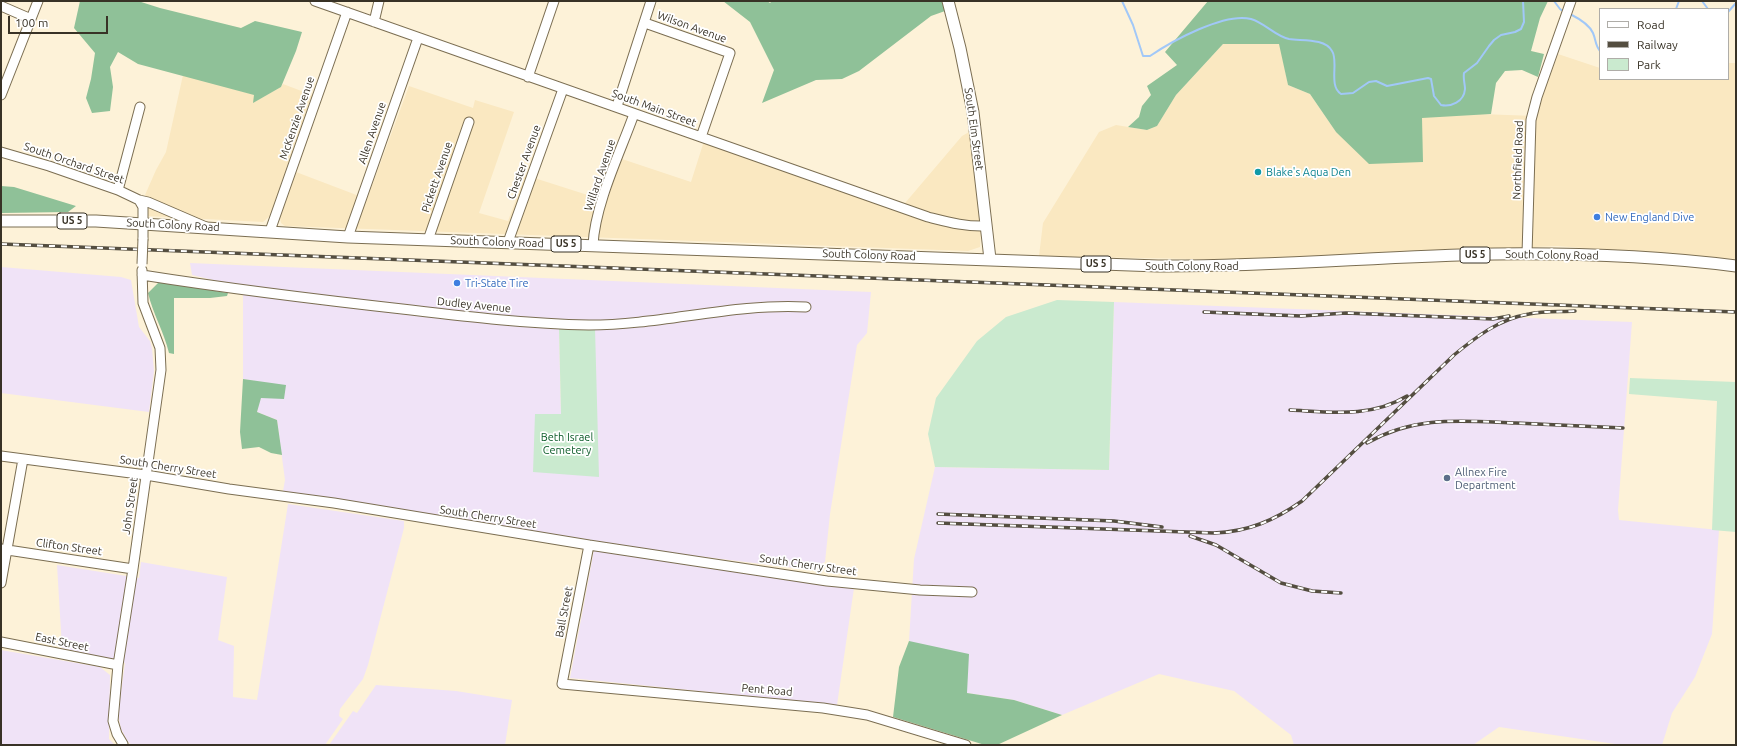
<!DOCTYPE html>
<html>
<head>
<meta charset="utf-8">
<style>
	body { margin:0 }
	#map { position:relative; width:1737px; height:746px; overflow:hidden; background:#fdf2d8; font-family:Ubuntu,sans-serif }
	canvas { display:block }
	.frame { position:absolute; inset:0; border:2px solid #383226; pointer-events:none }
	.legend { position:absolute; left:1599px; top:8px; width:130px; height:72px; box-sizing:border-box; background:#fff; border:1px solid #afada8; margin:0; padding:5px 7px; list-style:none; font-size:12px; color:#383226 }
	.legend li { display:flex; align-items:center; gap:8px; height:20px }
	.legend b { width:20px; border:1px solid #afada8 }
	.scale { position:absolute; left:8px; top:16px; width:100px; height:18px; box-sizing:border-box; border:2px solid #383226; border-top:0; padding-left:5px; font-size:12px; line-height:14px; white-space:nowrap; color:#383226; -webkit-text-stroke:3px #fff; paint-order:stroke }
</style>
</head>
<body>
<div id="map">
<canvas width="1737" height="746"></canvas>
<div class="frame"></div>
<ul class="legend">
<li><b style="height:5px;background:#fff"></b>Road</li>
<li><b style="height:5px;background:#544e40"></b>Railway</li>
<li><b style="height:11px;background:#caeacf"></b>Park</li>
</ul>
<div class="scale">100 m</div>
</div>
<script>
const context = document.querySelector('canvas').getContext('2d');
context.lineJoin = 'round';
function paint(path, color) { context.fillStyle = color; context.fill(path, 'evenodd'); }
function trace(path, color, width, dash) { context.strokeStyle = color; context.lineWidth = width; context.lineCap = dash ? 'butt' : 'round'; context.setLineDash(dash || []); context.stroke(path); }
function drawText(font, color, halo, rows, align = 'center') {
  context.font = font + ' Ubuntu,sans-serif'; context.lineWidth = 3.5; context.setLineDash([]); context.textBaseline = 'middle'; context.strokeStyle = halo; context.fillStyle = color; for (const [text, x, y, turn = 0] of rows) {
    context.save(); context.translate(x, y); context.rotate((+turn || 0) * Math.PI / 180); context.textAlign = isNaN(turn) ? turn : align; if (halo) context.strokeText(text, 0, 0); context.fillText(text, 0, 0); context.restore();
  }
}
paint(new Path2D(`
	M1223 44H1280L1288 85 1310 94 1336 132 1422 117 1480 114 1535 116 1558 54 1600 68V79H1728V63H1736V259L1557 246 1246 260 1039 256 1043 223 1099 132 1116 125 1147 130 1157 126 1176 95Z
	M183 75 255 95 254 102 281 87 283 84 312 95 270 216 263 222 147 216 145 195 156 170 166 152Z
	M409 86 473 108 475 100 514 112 479 213 508 221 525 175 597 198 613 156 691 182 704 141 900 209 962 136 971 131 982 213 980 247 968 251 285 226 281 223 280 218 296 172 367 199Z`), '#fae8c1');
paint(new Path2D(`
	M190 263 871 292 867 333 857 345 830 514 825 562 810 570 673 553 283 491 285 480 277 420 257 412 260 398 286 386 243 379V287L192 275ZM559 329 599 477 535 415 561 414Z
	M1 267 121 277 131 280 139 327 150 341 152 348 154 371 149 412 1 393Z
	M1114 302 1632 322 1618 510 1619 520 1719 530 1712 634 1695 677 1672 713 1662 745H1622L1499 727 1473 745H1294L1291 735 1234 691 1159 674 1062 715 1014 700 967 693 909 641 914 559 935 467 1109 470Z
	M288 504 404 521V528L368 665 363 679 340 709 339 716 343 719 325 745H132L128 742 121 729 118 714 125 663 62 648 57 565 139 578 141 562 227 577 218 640 234 646 233 697 257 700Z
	M594 550 854 588 837 705 570 678Z
	M1 650 100 667 110 675 109 739 115 745H1Z
	M376 685 456 691 512 700 505 745H329L353 711 357 713Z`), '#f0e3f7');
paint(new Path2D(`
	M1057 300 1114 302 1109 470 935 467 928 434 936 398 977 341 1006 317Z
	M559 328H595L599 477 533 472 535 414H561Z
	M1630 378 1736 382V532L1712 530 1717 401 1629 394Z`), '#caeacf');
paint(new Path2D(`
	M80 1H138L160 8 241 28 255 21 302 32 296 51 281 87 253 103 254 95 138 64 118 52 110 67 113 87 110 111 92 113 86 98 91 79 95 53 74 28Z
	M723 1H767L770 3 772 1H943L945 11 931 16 859 71 842 79 816 80 762 103 774 70 750 22Z
	M1208 1H1548L1540 18 1531 51 1544 54 1538 77 1522 70 1505 71 1496 83 1491 114 1422 118 1423 162 1369 164 1336 132 1310 94 1288 85 1279 44H1223L1176 95 1157 126 1147 130 1128 127 1139 117 1142 106 1151 95 1147 86 1177 65 1165 52Z
	M1 186 14 187 76 206 68 212 1 213Z
	M159 282 228 293 227 296 210 298H174V354L169 353C164 332 153 314 148 293Z
	M243 379 286 385 284 399 261 398 257 412 277 420 282 455 271 453 259 447 242 449 240 432Z
	M909 641 969 654 967 693 1014 700 1062 715 997 745H985L893 717 899 667Z`), '#8fc198');
trace(new Path2D(`
	M1122 1 1133 25 1143 56H1150C1172 41 1225 12 1251 19 1265 23 1275 36 1289 39 1302 41 1325 38 1332 51 1339 61 1328 86 1341 94L1353 93 1369 82 1376 81 1387 86 1428 78 1431 79 1434 96 1441 105C1451 107 1464 102 1465 89 1465 84 1463 79 1464 73L1477 63 1489 46 1494 40 1501 35 1515 32 1521 29 1524 22 1523 1
	M1554 1 1560 9 1564 12
	M1702 1 1708 9
	M1676 9 1679 1
	M1728 12 1736 3
	M1570 14C1578 18 1589 24 1593 33 1596 40 1595 45 1600 51`), '#a1c8f8', 2);
const minor = new Path2D(`
	M315 1 928 217C948 222 966 227 986 226
	M1 6 31 19
	M374 22 379 1
	M645 23 730 53 701 137
	M528 77 554 1
	M1 95 38 1
	M617 106 651 1
	M1 152 49 166 118 190 139 200 148 202 206 227
	M118 190 140 107
	M139 200 143 207V239
	M270 231 347 12
	M348 237 418 38
	M428 240 469 122
	M508 242 563 89
	M593 245C595 204 620 153 634 114
	M1527 254 1531 120 1537 97 1571 1
	M142 275C231 289 321 300 411 310 470 317 529 324 589 325 662 325 733 303 806 307
	M1 456 146 475 229 489 334 503 589 545 827 581 920 590 972 592
	M589 545 562 684 823 708 867 715 966 745
	M1 549 133 569
	M1 583 23 459
	M1 642 118 665
	M123 744 117 734 113 721 118 665 133 569 161 370 160 348 143 303 142 270`);
const major = new Path2D(`
	M948 1 960 48 973 112 990 259
	M1 221H96L348 237 1158 266C1270 267 1382 256 1494 254 1575 253 1656 256 1736 266`);
trace(minor, '#7b6e52', 11);
trace(major, '#7b6e52', 13);
trace(minor, '#fff', 9);
trace(major, '#fff', 11);
const rail = new Path2D(`
	M1 244 1736 312
	M1204 312 1301 316 1346 313 1493 319 1509 316
	M1290 410C1331 412 1371 418 1407 396
	M1367 443C1416 415 1462 421 1516 423 1552 425 1587 426 1623 428
	M938 514 1114 521 1162 527
	M938 523 1214 533C1248 532 1275 520 1302 501L1454 355C1476 337 1499 319 1529 314 1544 311 1560 312 1575 311
	M1190 536 1216 545 1281 583 1312 591 1341 593`);
trace(rail, '#544e40', 3.5);
trace(rail, '#fff', 2, [6]);
const minorBridge = new Path2D(`
	M142 264 143 239`);
trace(minorBridge, '#7b6e52', 11, []);
trace(minorBridge, '#fff', 9);
for (const [x, y, r, color] of [
	[1258,172,4,"#0f9aa8"],
	[1597,217,4,"#3f7fe0"],
	[457,283,4,"#3f7fe0"],
	[1447,478,4,"#5c6f8a"]
]) { const dot = new Path2D(); dot.arc(x, y, r, 0, 2 * Math.PI); context.fillStyle = color; context.fill(dot); trace(dot, '#fff', 1.5); }
for (const [x, y, w] of [
	[72,221,30],
	[566,244,30],
	[1475,255,30],
	[1096,264,30]
]) { const box = new Path2D(); box.roundRect(x - w / 2, y - 8, w, 16, 3); context.fillStyle = '#fff'; context.fill(box); trace(box, '#383226', 1); }
drawText('bold 10px', '#383226', null, [
	["US 5",72,221],
	["US 5",566,244],
	["US 5",1475,255],
	["US 5",1096,264]
]);
drawText('11px', '#383226', '#fff', [
	["Wilson Avenue",692,27,20],
	["South Main Street",654,108,20],
	["McKenzie Avenue",297,118,-71],
	["South Elm Street",974,129,82],
	["Allen Avenue",372,133,-71],
	["Northfield Road",1518,160,-88],
	["Chester Avenue",524,162,-70],
	["South Orchard Street",74,163,19],
	["Willard Avenue",600,175,-71],
	["Pickett Avenue",437,177,-71],
	["South Colony Road",173,225,3],
	["South Colony Road",497,242,2],
	["South Colony Road",869,255,2],
	["South Colony Road",1552,255,1],
	["South Colony Road",1192,266],
	["Dudley Avenue",474,305,6],
	["South Cherry Street",168,467,9],
	["John Street",130,506,-82],
	["South Cherry Street",488,517,9],
	["Clifton Street",69,547,8],
	["South Cherry Street",808,565,8],
	["Ball Street",564,612,-79],
	["East Street",62,642,12],
	["Pent Road",767,690,5]
]);
drawText('11px', '#0d838f', '#fff', [
	["Blake's Aqua Den",1266,172]
], 'left');
drawText('11px', '#366cbe', '#fff', [
	["New England Dive",1605,217],
	["Tri-State Tire",465,283]
], 'left');
drawText('11px', '#0b5b28', '#fff', [
	["Beth Israel",567,437],
	["Cemetery",567,450]
]);
drawText('11px', '#4e5e75', '#fff', [
	["Allnex Fire",1455,472],
	["Department",1455,485]
], 'left');
</script>
</body>
</html>
